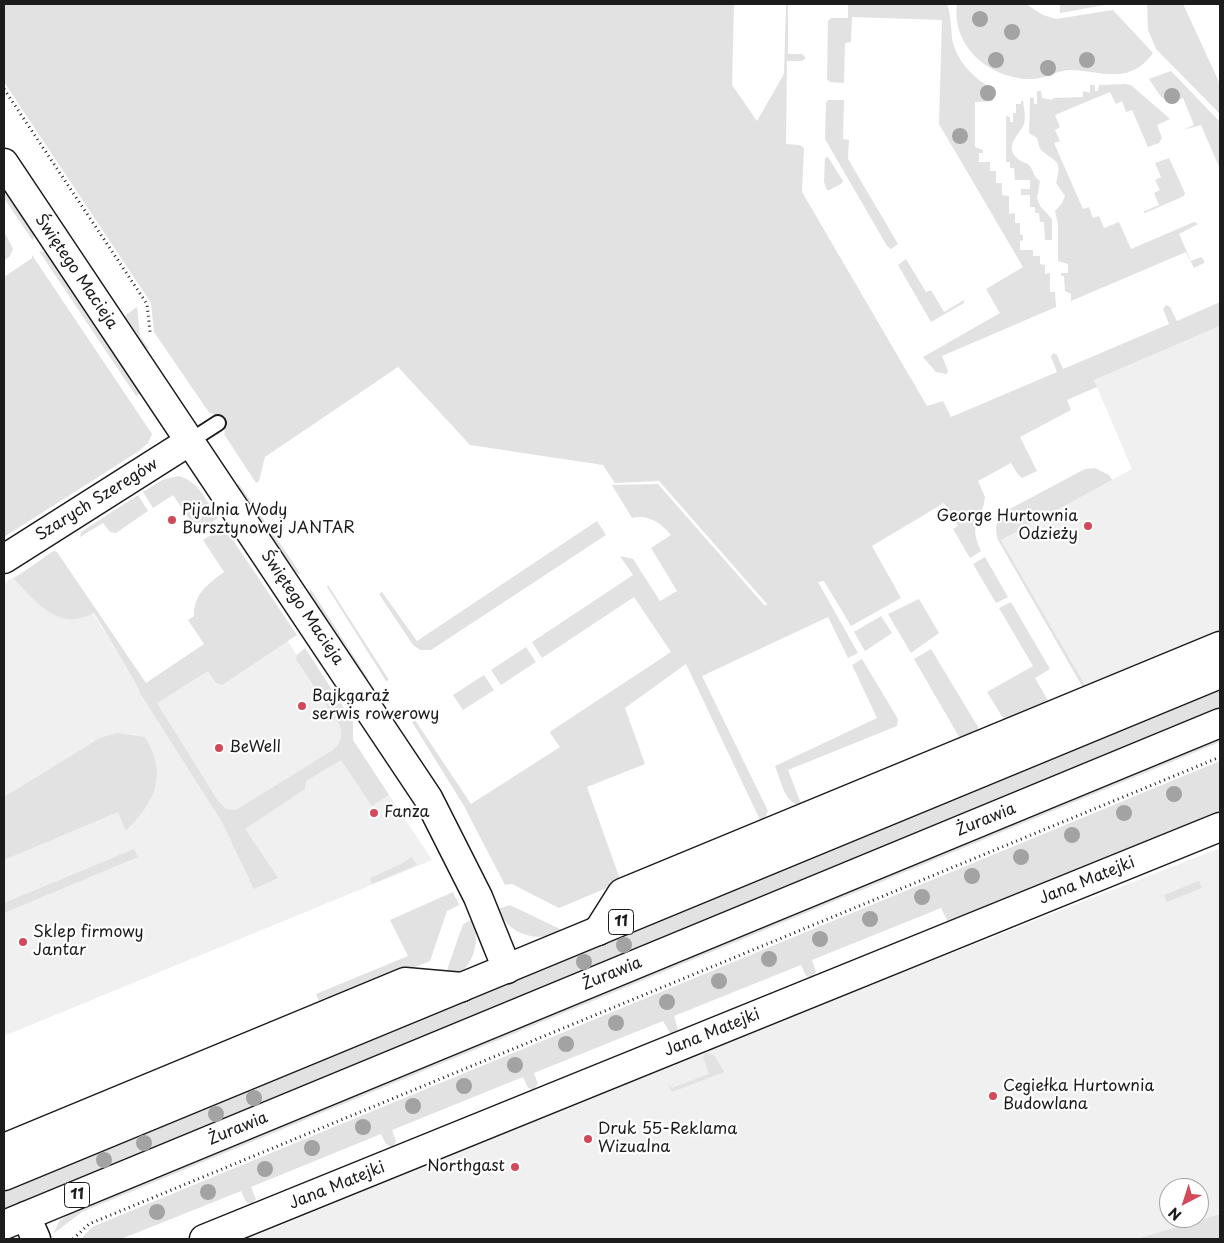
<!DOCTYPE html>
<html>
<head>
<meta charset="utf-8">
<style>
	body { margin:0 }
	#map { position:relative; width:1224px; height:1243px; overflow:hidden; background:#fff; font-family:"Playpen Sans",sans-serif }
	canvas { display:block }
	.frame { position:absolute; inset:0; border:5px solid #1c1c1c; pointer-events:none }
	.north { position:absolute; left:1159px; top:1178px; width:50px; height:50px; box-sizing:border-box; background:#fff; border:1px solid #a4a4a4; border-radius:50%; rotate:220deg; font-size:14px; font-weight:700; line-height:20px; text-align:center; color:#1c1c1c }
	.north::after { content:''; display:block; margin:auto; width:18px; height:22px; background:#d1495b; clip-path:polygon(50% 0,100% 100%,50% 72%,0 100%) }
</style>
</head>
<body>
<div id="map">
<canvas width="1224" height="1243"></canvas>
<div class="frame"></div>
<div class="north">N</div>
</div>
<script>
const context = document.querySelector('canvas').getContext('2d');
context.lineJoin = 'round';
function paint(path, color) { context.fillStyle = color; context.fill(path, 'evenodd'); }
function trace(path, color, width, dash) { context.strokeStyle = color; context.lineWidth = width; context.lineCap = dash ? 'butt' : 'round'; context.setLineDash(dash || []); context.stroke(path); }
function drawText(font, color, halo, rows, align = 'center') {
  context.font = font + ' "Playpen Sans",sans-serif'; context.lineWidth = 4.5; context.setLineDash([]); context.textBaseline = 'middle'; context.strokeStyle = halo; context.fillStyle = color; for (const [text, x, y, turn = 0] of rows) {
    context.save(); context.translate(x, y); context.rotate((+turn || 0) * Math.PI / 180); context.textAlign = isNaN(turn) ? turn : align; if (halo) context.strokeText(text, 0, 0); context.fillText(text, 0, 0); context.restore();
  }
}
paint(new Path2D(`
	M1220 326V638L1089 692 1001 540 1132 469 1094 380Z
	M55 552 145 697 281 631 432 860 4 1036V583Z
	M1220 848V1214L1136 1239H247L763 1027ZM1169 1188H1199V1218H1169Z`), '#f0f0f0');
paint(new Path2D(`
	M4 4H734L732 85 757 121 784 74 786 4H788V54H802L806 58 802 61H787L786 144 800 145 804 148 802 192 927 406 943 401 951 417 1057 372 1051 357 1053 353 1057 355 1063 369 1169 324 1163 309 1166 305 1170 307 1177 321 1220 302V326L1094 380 1097 387 1067 400 1071 410 1020 437 1037 471 1022 478 1017 473 1011 463 978 481 985 497C983 520 967 522 981 551L970 558 953 529 958 526 944 503 872 546 901 598 851 626 824 581 818 582 858 653 848 658 828 617 702 676 768 811 764 821 761 822 686 664 625 708 645 764 587 787 621 882 559 908 512 884 505 885 464 806 412 722 415 720 471 804 560 747 550 733 551 731 671 652 634 597 542 658 532 642 633 575 620 556 633 559 660 601 677 591 651 548 671 535C661 523 648 514 632 518L612 485 658 484 765 606 767 604 659 481 615 483 603 465 470 445 398 367 265 457 259 481 256 483 224 434 225 432 212 413 210 414 154 332 151 303 4 82Z
	M848 4H947C951 15 951 26 952 38 955 59 974 80 993 88V101L975 102V147L983 150V153H979V162H990V171H996V183H1002V195L1009 196V214L1015 213V223H1020V234L1023 235V240L1020 241V250H1033V256H1040V264L1045 265V274L1050 273V292H1055L1056 307 942 356 948 371 947 374 936 372 923 357 1000 313 986 289 1023 267 939 124 942 20 852 17 851 42 845 43 844 83 830 82 827 79 828 21 831 18H848Z
	M957 4H1026L1043 15 1056 19 1113 10 1153 53C1129 86 1103 71 1070 70 1057 70 1046 79 1033 79 992 80 951 48 957 4Z
	M1060 4H1110L1060 13Z
	M1147 4H1183L1220 84V114L1156 49 1148 30Z
	M1171 71 1220 122V169L1201 125 1183 130 1194 125 1183 98 1171 103 1161 97 1149 79Z
	M1125 84 1131 85 1170 119 1157 125 1162 138 1159 143 1148 147 1132 110 1126 112 1122 101 1116 104 1110 92 1055 115 1060 127 1055 130 1060 141 1054 143 1083 209 1089 207 1093 218 1099 216 1104 228 1119 222 1131 249 1194 222 1198 224 1179 234 1191 261 1201 257 1204 260V263L1194 268 1186 252 1071 301V294L1065 291 1064 276H1061V273H1068V264L1058 261V224L1055 211 1062 203 1065 196 1056 183C1063 158 1055 163 1040 149L1037 138 1029 133 1030 98H1034V104H1037V91H1041L1042 98 1052 100 1053 98 1083 97V91L1090 93V85H1095V91H1098L1099 85Z
	M828 100H844L843 139 849 140 848 159 898 244 891 249 887 246 825 139 826 103Z
	M1021 101H1023C1024 109 1026 116 1024 124 1019 136 1003 146 1018 159 1021 162 1026 162 1029 165 1034 170 1032 176 1040 181L1037 198 1040 206 1052 219V240H1045L1044 222H1040L1039 213H1035V207H1030V195H1021V189H1030V180H1015L1014 168H1010V162H1006V116L1010 117V122H1013V113H1016V104H1021Z
	M828 157 843 181 841 184 829 190H827L824 182 825 158Z
	M1169 158 1185 193 1184 196 1145 213 1143 212 1159 205 1154 193 1160 190 1155 180 1161 177 1155 163Z
	M4 185 35 231 33 241 4 198Z
	M4 231 13 249 10 256 4 261Z
	M39 251 50 253 143 392 136 396Z
	M32 255 152 434 148 443 139 451 4 537V277L32 258Z
	M906 259 926 292 931 290 944 312 964 300V303L931 322 898 265Z
	M137 307 140 336 149 349 140 346 124 320 127 314Z
	M1095 468 1109 475 1112 480 1001 540 1089 692 1086 693 998 540C994 528 996 519 1006 511L1085 469Z
	M178 476C198 480 207 502 218 518L200 530 196 529 173 495 153 508 143 492 162 480Z
	M239 484 301 574 292 572 234 486Z
	M138 495 148 511 116 533 110 532 103 523 80 537 81 532Z
	M597 521 606 535 431 650H420L413 645 379 594 382 592 417 641Z
	M224 527 297 635 222 685 216 683 208 671 157 703 218 801 226 809 236 810 333 750C340 744 344 735 340 726L296 659 297 655 305 648 353 722V740L389 795 372 806 341 760 306 781 305 789 245 829 278 878 254 889 222 822 140 693 137 685 94 613C58 632 37 603 14 579L53 551 57 552 146 683 204 644 188 620 194 616C193 594 209 583 224 572L203 540Z
	M985 557 1008 597 996 603 973 564Z
	M328 585 389 680 386 681 327 587Z
	M310 588 369 680 364 676 309 597Z
	M919 599 939 633 911 653 888 614Z
	M1011 602 1050 669 1035 678 1051 706 1006 723 987 692 1033 666 999 608Z
	M881 616 892 633 865 651 854 632Z
	M526 647 536 662 501 685 491 670Z
	M931 649 978 727V733L962 742 914 659Z
	M862 659 898 719 897 726 788 770 802 806C784 804 781 780 775 766L877 718 852 665Z
	M484 675 494 690 463 710 453 695Z
	M1220 689V708L4 1210V1192Z
	M117 733 145 737C168 776 155 801 126 831L118 812 4 860V797L100 738Z
	M1220 738V742L82 1212 53 1234 60 1220 71 1213Z
	M1220 761V815L952 924 948 922 941 908 812 960 816 972 813 978 806 976 801 965 674 1016 678 1029 675 1034 670 1033 663 1021 534 1073 538 1084 534 1090 528 1088 523 1077 392 1130 396 1141 393 1148 386 1144 381 1134 251 1187 256 1199 252 1204 246 1202 241 1191 121 1239H81L92 1227Z
	M134 849 138 857 4 913V903Z
	M412 857 417 865 372 884 370 878 401 864Z
	M1199 881 1202 888 1167 902 1164 895Z
	M453 892 459 905 447 911 430 961 321 1005 316 994 408 956 390 920Z
	M510 905 560 929 561 932C536 943 509 935 498 909Z
	M473 919C480 939 475 963 457 976L446 973 463 924Z
	M705 1053 714 1055 724 1072 672 1092 668 1083 672 1088 709 1074 703 1057Z
	M1220 1214V1239H1136Z`), '#e2e2e2');
const service = new Path2D(`
	M190 441 218 423`);
const minor = new Path2D(`
	M4 163 428 798 478 897 507 969
	M4 559 190 441
	M598 931 622 893 1220 646
	M4 1148 405 982 462 987
	M26 1216 36 1239
	M204 1239 1220 827`);
const primary = new Path2D(`
	M4 1176 1220 674
	M4 1225 1220 723`);
trace(service, '#1c1c1c', 18);
trace(minor, '#1c1c1c', 31);
trace(primary, '#1c1c1c', 31);
trace(new Path2D(`
	M4 89 147 304 150 332
	M73 1239 89 1224 1220 757`), '#1c1c1c', 3, [1, 4]);
trace(service, '#fff', 14);
trace(minor, '#fff', 28);
trace(primary, '#fff', 28);
context.fillStyle = '#a3a3a3';
for (const [x, y] of [
	[980,19],
	[1012,32],
	[996,60],
	[1087,60],
	[1048,68],
	[988,93],
	[1172,96],
	[960,136],
	[1174,794],
	[1124,813],
	[1072,835],
	[1021,857],
	[972,876],
	[922,897],
	[870,919],
	[820,939],
	[624,945],
	[769,959],
	[584,962],
	[719,981],
	[667,1002],
	[616,1023],
	[566,1044],
	[515,1065],
	[464,1086],
	[254,1098],
	[413,1106],
	[216,1114],
	[363,1127],
	[144,1143],
	[312,1148],
	[104,1160],
	[265,1169],
	[208,1192],
	[157,1212]
]) { context.beginPath(); context.arc(x, y, 8, 0, 2 * Math.PI); context.fill(); }
for (const [x, y, r, color] of [
	[172,520,5,"#d1495b"],
	[1088,526,5,"#d1495b"],
	[302,706,5,"#d1495b"],
	[219,748,5,"#d1495b"],
	[374,813,5,"#d1495b"],
	[23,942,5,"#d1495b"],
	[993,1096,5,"#d1495b"],
	[588,1139,5,"#d1495b"],
	[515,1167,5,"#d1495b"]
]) { const dot = new Path2D(); dot.arc(x, y, r, 0, 2 * Math.PI); context.fillStyle = color; context.fill(dot); trace(dot, '#fff', 2); }
for (const [x, y, w] of [
	[621,922,25],
	[77,1195,25]
]) { const box = new Path2D(); box.roundRect(x - w / 2, y - 12.5, w, 25, 4); context.fillStyle = '#fff'; context.fill(box); trace(box, '#1c1c1c', 1); }
drawText('bold 15px', '#1c1c1c', null, [
	["11",621,922],
	["11",77,1195]
]);
drawText('16px', '#1c1c1c', '#fff', [
	["Świętego Macieja",76,272,56],
	["Szarych Szeregów",97,500,-32],
	["Świętego Macieja",302,608,56],
	["Żurawia",986,820,-22],
	["Jana Matejki",1087,881,-22],
	["Żurawia",612,974,-22],
	["Jana Matejki",712,1033,-22],
	["Żurawia",238,1129,-22],
	["Jana Matejki",337,1186,-22]
]);
drawText('16px', '#1c1c1c', '#fff', [
	["Pijalnia Wody",182,511],
	["Bursztynowej JANTAR",182,529],
	["George Hurtownia",1078,517,"right"],
	["Odzieży",1078,535,"right"],
	["Bajkgaraż",312,697],
	["serwis rowerowy",312,715],
	["BeWell",229,748],
	["Fanza",384,813],
	["Sklep firmowy",33,933],
	["Jantar",33,951],
	["Cegiełka Hurtownia",1003,1087],
	["Budowlana",1003,1105],
	["Druk 55-Reklama",598,1130],
	["Wizualna",598,1148],
	["Northgast",505,1167,"right"]
], 'left');
</script>
</body>
</html>
